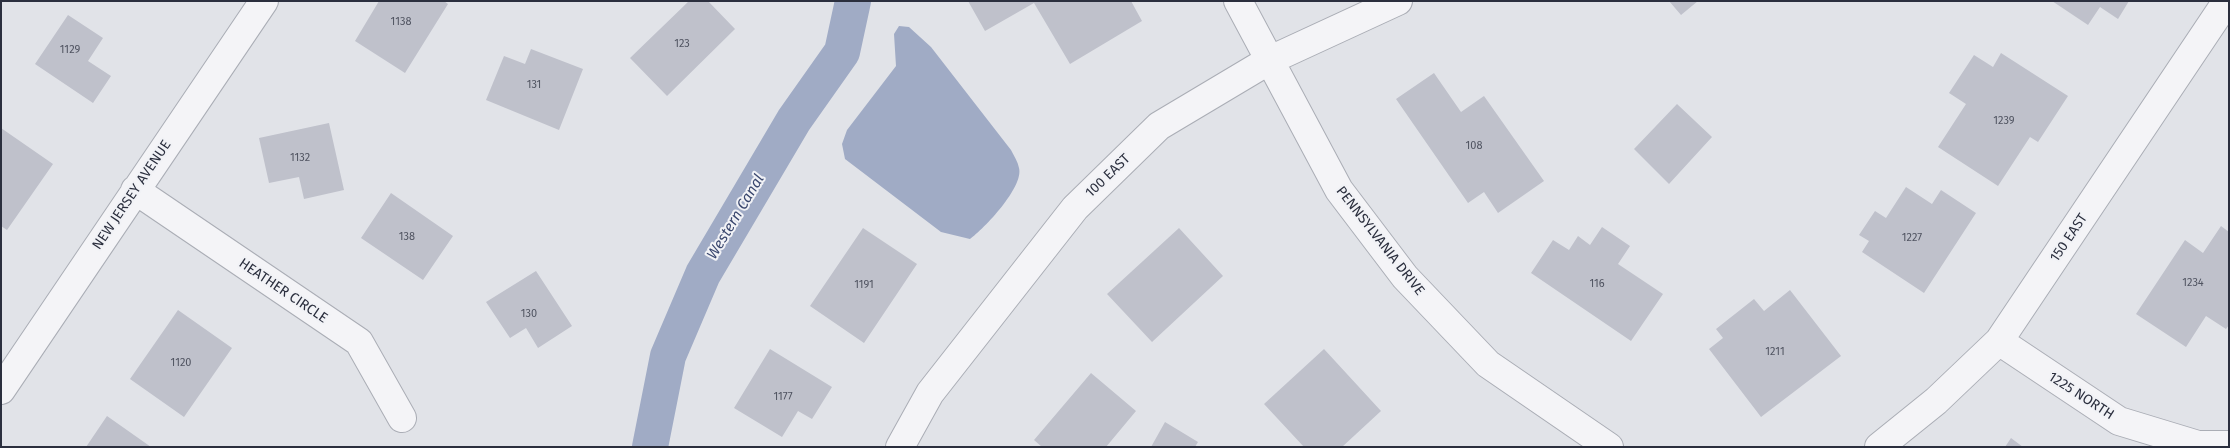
<!DOCTYPE html>
<html>
<head>
<meta charset="utf-8">
<style>
	body { margin:0 }
	#map { position:relative; width:2230px; height:448px; overflow:hidden; background:#e1e3e8; font-family:"Fira Sans",sans-serif }
	canvas { display:block }
	.frame { position:absolute; inset:0; border:2px solid #2b2f3e; pointer-events:none }
</style>
</head>
<body>
<div id="map">
<canvas width="2230" height="448"></canvas>
<div class="frame"></div>
</div>
<script>
const context = document.querySelector('canvas').getContext('2d');
context.lineJoin = 'round';
function paint(path, color) { context.fillStyle = color; context.fill(path, 'evenodd'); }
function trace(path, color, width, dash) { context.strokeStyle = color; context.lineWidth = width; context.lineCap = dash ? 'butt' : 'round'; context.setLineDash(dash || []); context.stroke(path); }
function drawText(font, color, halo, rows, align = 'center') {
  context.font = font + ' "Fira Sans",sans-serif'; context.lineWidth = 4; context.setLineDash([]); context.textBaseline = 'middle'; context.strokeStyle = halo; context.fillStyle = color; for (const [text, x, y, turn = 0] of rows) {
    context.save(); context.translate(x, y); context.rotate((+turn || 0) * Math.PI / 180); context.textAlign = isNaN(turn) ? turn : align; if (halo) context.strokeText(text, 0, 0); context.fillText(text, 0, 0); context.restore();
  }
}
paint(new Path2D(`
	M899 26 909 27 931 47 1011 150C1014 156 1018 162 1019 168 1024 187 984 229 970 239L941 232 845 159 842 144 847 130 896 66 894 34Z`), '#a0abc5');
trace(new Path2D(`
	M650 447 668 356 703 274 794 120 842 52 853 1`), '#a0abc5', 36);
paint(new Path2D(`
	M379 1H444L448 4 405 73 355 41Z
	M689 1H708L735 29 667 96 630 58Z
	M968 1H1131L1142 21 1070 64 1034 3 985 31Z
	M1669 1H1698L1681 15Z
	M2052 1H2129L2118 19 2100 7 2088 25Z
	M68 15 103 38 88 61 111 76 93 103 35 64Z
	M531 49 583 69 559 130 486 100 504 56 525 64Z
	M2001 53 2068 96 2038 142 2030 137 1998 186 1938 147 1966 104 1949 93 1974 55 1993 67Z
	M1434 73 1461 112 1484 96 1544 181 1498 213 1484 192 1468 203 1396 99Z
	M1677 104 1712 137 1669 184 1634 149Z
	M329 123 344 190 304 199 299 177 269 183 259 138Z
	M1 128 53 164 7 230 1 226Z
	M1906 187 1932 204 1941 190 1976 213 1924 293 1862 252 1869 241 1859 235 1875 211 1886 218Z
	M391 193 453 236 423 280 361 238Z
	M2221 226 2229 232V325L2226 329 2206 316 2186 347 2136 314 2185 240 2203 253Z
	M1602 227 1630 246 1618 264 1663 294 1631 341 1531 273 1553 240 1569 250 1578 236 1590 245Z
	M863 228 917 264 864 343 810 306Z
	M1179 228 1223 276 1152 342 1107 294Z
	M536 271 572 326 538 348 526 328 510 338 486 302Z
	M1790 290 1841 356 1761 417 1709 349 1723 338 1716 329 1754 299 1764 311Z
	M178 310 232 348 184 417 130 379Z
	M770 349 832 387 812 419 798 411 782 437 734 408Z
	M1324 349 1381 411 1342 447H1304L1264 404Z
	M1091 373 1136 411 1106 447H1042L1034 440Z
	M107 416 151 447H86Z
	M1165 422 1198 442 1195 447H1151Z
	M2011 438 2023 447H2005Z`), '#bfc1cb');
const minor = new Path2D(`
	M1238 1 1339 190 1405 277 1488 364 1609 447
	M135 190 359 342 402 418
	M1999 341 2119 421 2198 445H2229
	M1 390 264 1
	M900 447 930 393 1075 208 1159 126 1268 61 1398 1
	M1879 447 1936 401 1999 341 2227 1`);
trace(minor, '#aaadb5', 30);
trace(minor, '#f4f4f7', 28);
drawText('11px', '#505461', null, [
	["1138",401,22],
	["123",682,44],
	["1129",70,50],
	["131",534,85],
	["1239",2004,121],
	["108",1474,146],
	["1132",300,158],
	["138",407,237],
	["1227",1912,238],
	["1234",2193,283],
	["116",1597,284],
	["1191",864,285],
	["130",529,314],
	["1211",1775,352],
	["1120",181,363],
	["1177",783,397]
]);
drawText('14px', '#2b2f3e', '#f1f2f6', [
	["100 EAST",1108,176,-44],
	["NEW JERSEY AVENUE",132,195,-56],
	["150 EAST",2069,238,-56],
	["PENNSYLVANIA DRIVE",1380,241,52],
	["HEATHER CIRCLE",283,291,34],
	["1225 NORTH",2081,396,33]
]);
drawText('italic 15px', '#3a476e', '#f1f2f6', [
	["Western Canal",736,217,-59]
]);
</script>
</body>
</html>
